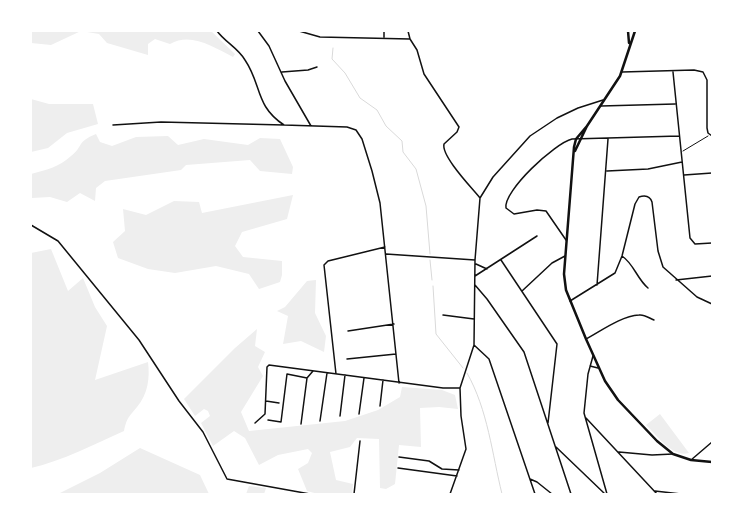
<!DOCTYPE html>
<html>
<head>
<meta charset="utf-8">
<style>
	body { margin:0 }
	#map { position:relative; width:743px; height:525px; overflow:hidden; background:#fff; font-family:Bitter,serif }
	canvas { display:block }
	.frame { position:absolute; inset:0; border:32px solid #fff; pointer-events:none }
</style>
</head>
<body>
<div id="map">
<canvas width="743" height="525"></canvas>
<div class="frame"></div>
</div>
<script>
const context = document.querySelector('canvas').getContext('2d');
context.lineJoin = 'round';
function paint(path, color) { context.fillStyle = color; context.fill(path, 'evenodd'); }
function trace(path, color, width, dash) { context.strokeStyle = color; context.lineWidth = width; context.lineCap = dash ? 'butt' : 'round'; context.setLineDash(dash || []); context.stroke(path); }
paint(new Path2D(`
	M31 31H211L235 54 233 57C213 47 191 32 170 44L155 39 148 44V55L107 43 99 34 81 31 51 45 31 43Z
	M31 99 49 104H93L98 124 67 133 48 148 31 152Z
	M96 134 100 142 112 146 136 137 168 136 178 145 204 139 248 145 260 138 280 139 293 167 292 174 260 171 250 160 186 165 181 170 105 181 96 188 95 201 80 193 67 202 50 197 32 198 31 174C46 170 59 167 71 156 84 146 76 142 96 134Z
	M293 195 287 219 242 232 235 246 243 257 282 261V275L280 282 259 289 249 274 216 266 175 273 148 269 118 258 113 242 125 231 123 209 146 215 174 201 199 202 202 213Z
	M51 249 68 291 83 278 95 307 107 326 95 380 148 362C150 378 148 394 137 407 129 417 127 417 124 431 95 444 62 461 31 468V253Z
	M316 280 315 313 326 336 324 352 301 341 283 344 288 316 277 311 285 307 307 281Z
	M257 329 255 346 265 352 258 367 263 376 241 412 249 431 345 421 378 410 400 397 402 387 442 390 455 395 458 409 439 407 420 408 421 447 399 445 395 484 386 489 380 488 379 439 357 438 350 447 330 452 336 480 353 484 352 494H318L307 491 298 469 308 463 312 453 308 449 278 455 259 465 245 438 234 431 213 446 201 423 210 416 208 411 204 409 195 416 184 399 235 348Z
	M660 414 689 453C672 458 657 435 646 425Z
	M140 448 200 475 209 494H58L100 473Z
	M249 486 266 488 264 494H246Z`), '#eee');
trace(new Path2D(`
	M333 48 332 59 345 73 360 98 377 110 386 126 402 141 403 152 416 169 426 206 430 254
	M430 260 432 280
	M433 286 436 334 463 368
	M467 373C488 410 492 454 502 494`), '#d9d9d9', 1);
trace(new Path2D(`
	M683 151 708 136`), '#111', 1);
trace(new Path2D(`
	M217 31C225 42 238 48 245 60 262 85 255 106 284 125L347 127 356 130 362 139 372 171 380 203 399 383
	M258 31 269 46 285 81 311 126
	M299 31 320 37 410 39
	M408 31 410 39 417 50 424 74 459 127 457 132 444 144C441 156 472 188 480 198
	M384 37V31
	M282 72 308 70 317 67
	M622 72 694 70 703 72 707 80V128L708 133 712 136
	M673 72 690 238 695 244 712 243
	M601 106 675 104
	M113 125 161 122 284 125
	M607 171 648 169 682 162
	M684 175 712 173
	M31 225 58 241 139 340 179 401 203 432 227 479 310 494
	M566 240 546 211 537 210 514 214 506 208C503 191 555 143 572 139L679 136
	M386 254 475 260
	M622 256C634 264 637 279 648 288
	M501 260 557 344 548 423
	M476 264 487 269
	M475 276 537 236
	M676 280 712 276
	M475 285 487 299 524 352 571 494
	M597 285 608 139
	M522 291 552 263 565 256
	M570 301 615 273 622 256 635 204 639 197C645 195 650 196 652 202L658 251 663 267 697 297 712 304
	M443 315 474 319
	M348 331 394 324
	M586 339C601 331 621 316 639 315 644 314 649 318 654 320
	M474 345 489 359 535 494
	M593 356 588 374 584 413 607 494
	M347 359 396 354
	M590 366 598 368
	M336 374 324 265 328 261 385 247
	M266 401 279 403
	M380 406 383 380
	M359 414 364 378
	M340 416 345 375
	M586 418 657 494
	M268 420 281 422 287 374 307 378
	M320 421 327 373
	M255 423 265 414 267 367 269 365 443 388H460
	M301 424 307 378 313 371
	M556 447 605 494
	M619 452 652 455 673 454
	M399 457 429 461 442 469 459 470
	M691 460 712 442
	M398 468 457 476
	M530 479 537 482 552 494
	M655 491 681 494
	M354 494 360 441
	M450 494 466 449 461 416 460 388 474 345 475 260 480 198 493 177 530 136 557 118 578 108 603 100`), '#111', 1.5);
trace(new Path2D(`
	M530 31H558`), '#111', 2);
trace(new Path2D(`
	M628 31 629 43
	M587 126 576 139 574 147 564 274 566 290 586 339 605 381 618 400 657 441 673 454 691 460 712 462
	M575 151 587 126 620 76 635 31`), '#111', 2.5);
</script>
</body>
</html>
